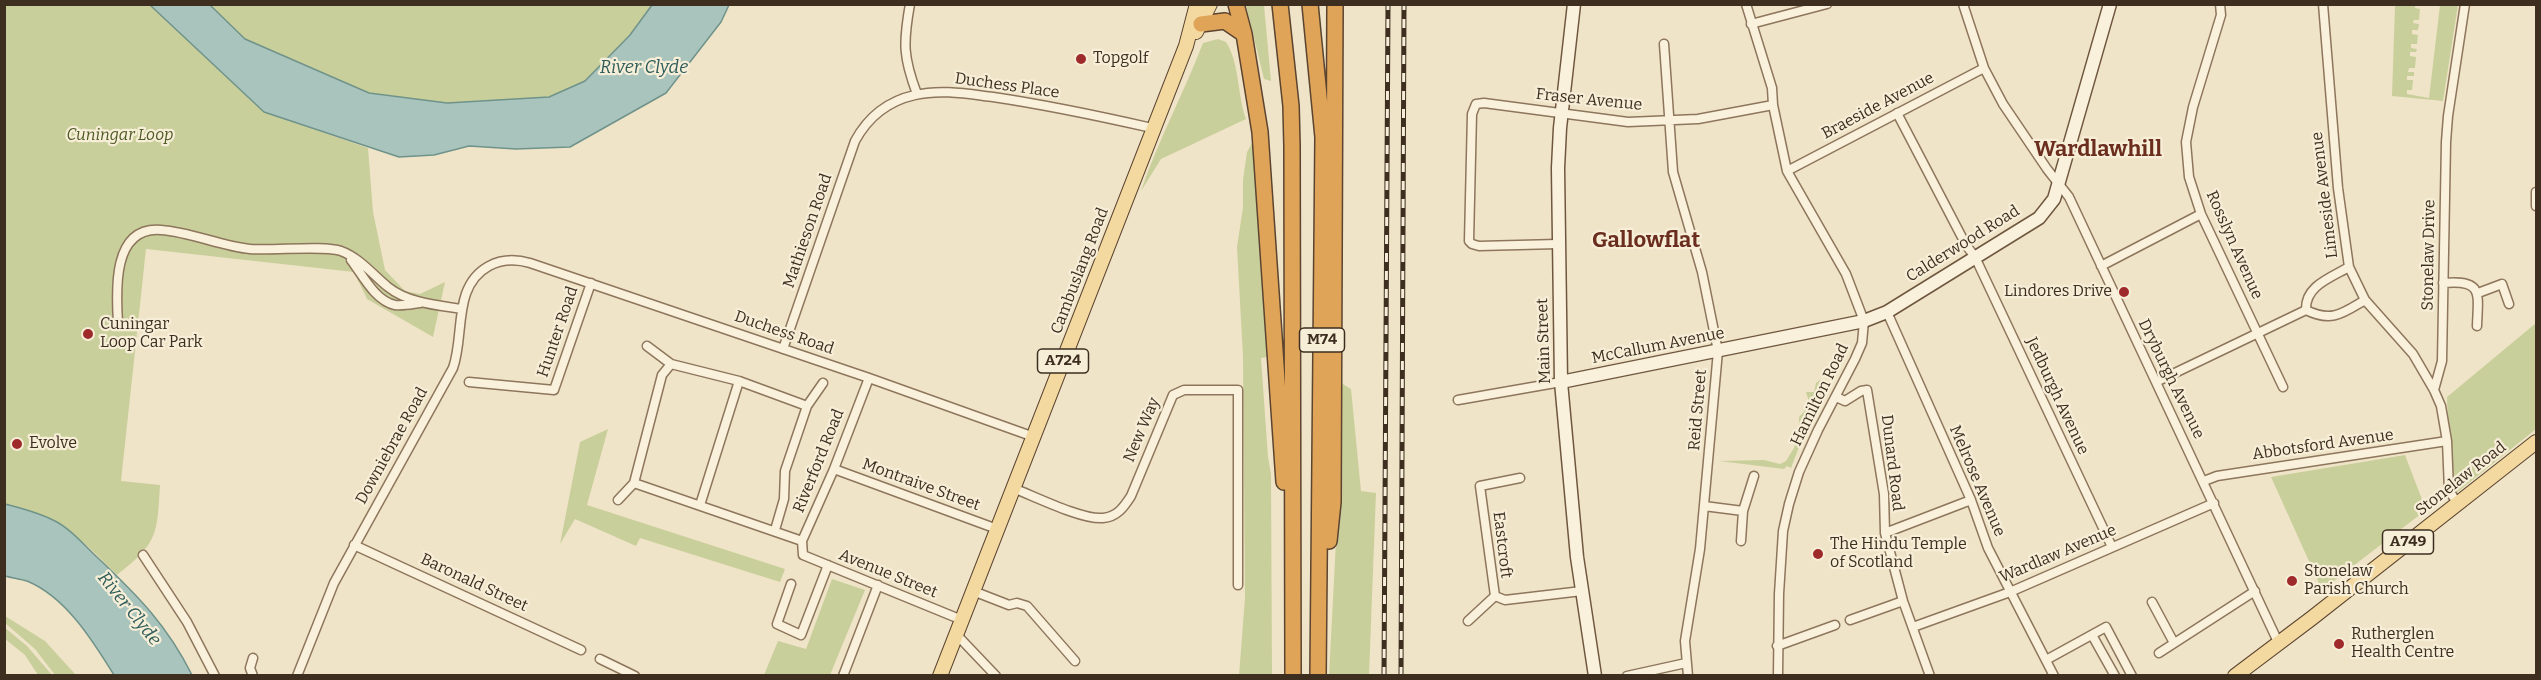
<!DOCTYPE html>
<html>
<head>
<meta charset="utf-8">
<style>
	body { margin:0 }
	#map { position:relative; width:2541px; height:680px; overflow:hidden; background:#f0e4c8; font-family:Bitter,serif }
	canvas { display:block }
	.frame { position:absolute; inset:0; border:6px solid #3d2e20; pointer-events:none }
</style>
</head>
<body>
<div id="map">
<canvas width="2541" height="680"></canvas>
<div class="frame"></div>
</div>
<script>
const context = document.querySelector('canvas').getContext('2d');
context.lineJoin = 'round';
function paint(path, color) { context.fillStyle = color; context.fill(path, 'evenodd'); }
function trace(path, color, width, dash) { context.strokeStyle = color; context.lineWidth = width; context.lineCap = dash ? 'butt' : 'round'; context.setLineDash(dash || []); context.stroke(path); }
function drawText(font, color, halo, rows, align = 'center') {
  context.font = font + ' Bitter,serif'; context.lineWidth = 4.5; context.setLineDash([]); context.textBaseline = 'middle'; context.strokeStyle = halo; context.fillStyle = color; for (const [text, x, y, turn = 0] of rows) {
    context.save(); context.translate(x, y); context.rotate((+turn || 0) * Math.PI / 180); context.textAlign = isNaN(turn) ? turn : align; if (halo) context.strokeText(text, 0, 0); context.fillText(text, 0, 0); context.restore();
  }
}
paint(new Path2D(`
	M5 5H150L264 112 368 148 373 212 385 270 405 291 420 294 445 282 433 337 367 299 354 272 146 249 121 481 160 485C157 535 158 543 117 575 78 536 60 517 5 504Z
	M210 5H652L630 35 585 81 549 97 447 103 369 93 245 39Z
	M1246 5H1264L1271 81 1264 79Z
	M2395 5H2415V8L2420 9 2419 20H2414L2413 23 2419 24 2418 30H2412V34L2418 35 2417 44H2411V48L2417 49 2416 52H2410V56L2416 57 2415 68H2409L2408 72H2414V76H2407V80H2413L2412 90H2407V94L2429 98 2440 5H2458L2443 101 2392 96Z
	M1218 39 1226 42C1240 64 1237 94 1246 119L1161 159 1141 191C1158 140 1184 93 1203 43Z
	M1255 138 1267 357 1261 358 1268 457 1271 474 1272 675 1239 676 1245 597 1243 357 1237 247 1243 207V180L1247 152Z
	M2536 323V429L2455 494 2450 489 2447 397Z
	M1820 380 1831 382 1808 424 1791 468 1787 466 1784 469 1719 461 1764 460 1780 464 1786 461 1794 448 1799 429V417L1810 405 1806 392H1814L1816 383Z
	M1341 383 1351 389 1361 491 1376 493 1369 675 1329 676 1341 444Z
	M608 429 587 505 785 569 780 582 640 538 636 546 575 519 560 544 580 442Z
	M2405 455 2426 510 2322 590 2271 477Z
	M832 579 865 590 830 675H764L778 641 806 649Z
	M5 616 45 641 76 675H55L35 649 5 623Z
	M4 627 27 646 52 675H38L25 655 5 639Z`), '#c9cf9b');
const water = new Path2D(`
	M150 5H210L245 39 369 93 447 103 549 97 585 81 630 35 652 5H729L721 22 666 93 570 147 516 149 469 146 434 155 399 157 264 112Z
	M5 504C21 508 37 512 53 520 70 528 84 545 98 558 138 596 167 625 192 675H114C93 641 66 597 27 581 20 579 12 578 5 576Z`);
paint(water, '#a9c4bc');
trace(water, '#6f938a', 1.5);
const street = new Path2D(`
	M910 4C903 43 903 57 917 94
	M1746 4 1772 88 1773 105 1787 171 1846 274 1864 321 1862 343 1855 359 1818 430 1799 472 1789 504 1783 531 1779 594 1778 676
	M1963 4 1984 68 2003 104 2047 169 2069 197 2279 644
	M2220 4 2221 15 2193 107 2186 142 2189 177 2201 214 2283 387
	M2323 4 2338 188 2349 267 2365 300 2413 354 2434 390 2441 406 2447 441 2449 490 2457 503
	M1751 24 1827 4
	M1664 44 1673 172 1702 272 1718 351 1700 549 1685 641 1688 676
	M1897 113 1966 245 1975 257 2112 547
	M1787 171 1984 68
	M2536 192V206
	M1558 244 1479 246 1472 244 1469 241 1472 114 1476 104 1484 103 1628 122 1698 119 1773 105
	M351 260C362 274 375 301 395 305 403 306 412 304 420 303
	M2101 266 2201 214
	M2443 283C2484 279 2478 294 2477 326
	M2478 293 2502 284 2509 304
	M2306 310C2305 286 2330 278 2349 267
	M1887 312 1971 500 1988 548 2054 676
	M118 323C116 291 112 226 161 230 191 232 220 246 250 249 273 251 324 245 341 251 360 258 373 275 388 287 408 303 437 305 462 309
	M647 346 671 364
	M783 349 855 141C868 117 888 101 915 95 941 89 968 94 993 97 1047 105 1099 116 1152 128
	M869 378 834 469 802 541 803 555 962 620
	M469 382 554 390 591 283
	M2156 382 2306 310C2332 323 2343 313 2365 300
	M2434 390 2442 361 2446 142 2448 116 2465 4
	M1836 397 1845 401 1861 391 1867 390 1884 494 1885 533 1903 601 1930 676
	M1458 400 1561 382
	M834 469 997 529
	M1520 478 1480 486 1495 596 1505 600 1582 591
	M2204 481 2217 476 2447 441
	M634 483 662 375 671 364 739 381
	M1013 488C1034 496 1082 520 1103 518 1117 517 1124 507 1131 496L1173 395 1184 390H1238V585
	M618 500 634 483 802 541
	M700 505 739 381 807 406
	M1704 506 1743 511
	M775 530 784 499 785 471 807 406 823 383
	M1885 533 1971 500
	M1741 541 1743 511 1754 476
	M354 545 581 650
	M143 555 187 622 215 676
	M791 584 777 624 801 635 828 565
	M973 591 1009 605 1017 603 1027 606 1075 661
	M2152 602 2174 643
	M1850 620 1903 601
	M1468 621 1495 596
	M1913 627 2010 592 2214 503
	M956 634 996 676
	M2092 635 2115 676
	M1777 646 1835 625
	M2159 653 2255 591
	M600 659 635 676
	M2046 660 2106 627 2132 676
	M253 676 250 668 253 658
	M297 676 334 583 453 368C465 335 452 286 489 266 502 259 516 259 530 263L869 378 1034 437
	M843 676 878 585
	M1627 676 1686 663`);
const secondary = new Path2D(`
	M1574 4 1560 128 1558 168 1561 382 1577 557 1595 676
	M1561 382 1864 321 1887 312 2039 218 2054 199 2110 4`);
const primary = new Path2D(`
	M1196 32 1210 4
	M940 676 1186 46 1197 4
	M2235 676 2312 618 2536 442`);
const highway = new Path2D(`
	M1236 4 1244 34 1260 132 1284 482
	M1280 4 1291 106 1292 146 1293 676
	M1310 4 1323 137 1318 676
	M1201 24 1225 21 1244 34
	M1329 541 1333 502 1335 4`);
trace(street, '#8d765c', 11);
trace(secondary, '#6f573f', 15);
trace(primary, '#5b4430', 16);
trace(highway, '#5b4430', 18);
trace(street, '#faf1dc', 8);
trace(secondary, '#faf1dc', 12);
trace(primary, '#f3d9a0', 14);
trace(highway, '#e0a458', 15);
const rail = new Path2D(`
	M1384 676 1388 4
	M1401 676 1404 4`);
trace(rail, '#3d2e20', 5);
trace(rail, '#f7eed8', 3, [9]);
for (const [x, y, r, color] of [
	[1081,59,6,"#9e2a2b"],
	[2124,292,6,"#9e2a2b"],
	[88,334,6,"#9e2a2b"],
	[17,444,6,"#9e2a2b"],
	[1818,554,6,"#9e2a2b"],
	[2292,581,6,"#9e2a2b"],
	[2339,644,6,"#9e2a2b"]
]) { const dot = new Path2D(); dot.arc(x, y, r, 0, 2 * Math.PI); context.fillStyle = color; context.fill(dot); trace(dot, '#f7eed8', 2); }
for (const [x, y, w] of [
	[1322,340,45],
	[1063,361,51],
	[2408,542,51]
]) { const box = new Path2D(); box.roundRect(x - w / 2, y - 12, w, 24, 4.5); context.fillStyle = '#f7eed8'; context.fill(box); trace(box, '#3d2e20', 1.5); }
drawText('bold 15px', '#3d2e20', null, [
	["M74",1322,340],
	["A724",1063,361],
	["A749",2408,542]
]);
drawText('16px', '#3d2e20', '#f7eed8', [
	["Topgolf",1093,59],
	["Lindores Drive",2112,292,"right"],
	["Cuningar",100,325],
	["Loop Car Park",100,343],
	["Evolve",29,444],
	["The Hindu Temple",1830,545],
	["of Scotland",1830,563],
	["Stonelaw",2304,572],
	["Parish Church",2304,590],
	["Rutherglen",2351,635],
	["Health Centre",2351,653]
], 'left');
drawText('16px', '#3d2e20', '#f7eed8', [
	["Duchess Place",1007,86,8],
	["Fraser Avenue",1589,100,6],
	["Braeside Avenue",1878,106,-28],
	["Limeside Avenue",2325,195,-97],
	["Mathieson Road",808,231,-71],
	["Calderwood Road",1963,244,-32],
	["Rosslyn Avenue",2234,245,66],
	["Stonelaw Drive",2429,255,-89],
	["Cambuslang Road",1080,271,-69],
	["Hunter Road",558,332,-71],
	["Duchess Road",784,333,19],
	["Main Street",1544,341,-92],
	["McCallum Avenue",1658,346,-11],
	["Dryburgh Avenue",2171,379,64],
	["Hamilton Road",1820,395,-64],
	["Jedburgh Avenue",2057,396,65],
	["Reid Street",1698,410,-85],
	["New Way",1142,430,-67],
	["Abbotsford Avenue",2323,445,-8],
	["Downiebrae Road",392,446,-61],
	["Riverford Road",819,461,-68],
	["Dunard Road",1892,463,83],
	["Stonelaw Road",2461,479,-38],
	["Melrose Avenue",1977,481,67],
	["Montraive Street",921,485,20],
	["Eastcroft",1502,545,83],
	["Wardlaw Avenue",2058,554,-23],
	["Avenue Street",888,574,22],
	["Baronald Street",474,583,25]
]);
drawText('italic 16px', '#4d5a26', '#f7eed8', [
	["Cuningar Loop",120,136]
]);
drawText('italic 18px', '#2f5d5a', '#f7eed8', [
	["River Clyde",644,68],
	["River Clyde",129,609,51]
]);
drawText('bold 22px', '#6b2e1e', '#f7eed8', [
	["Wardlawhill",2098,150],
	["Gallowflat",1646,241]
]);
</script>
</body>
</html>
